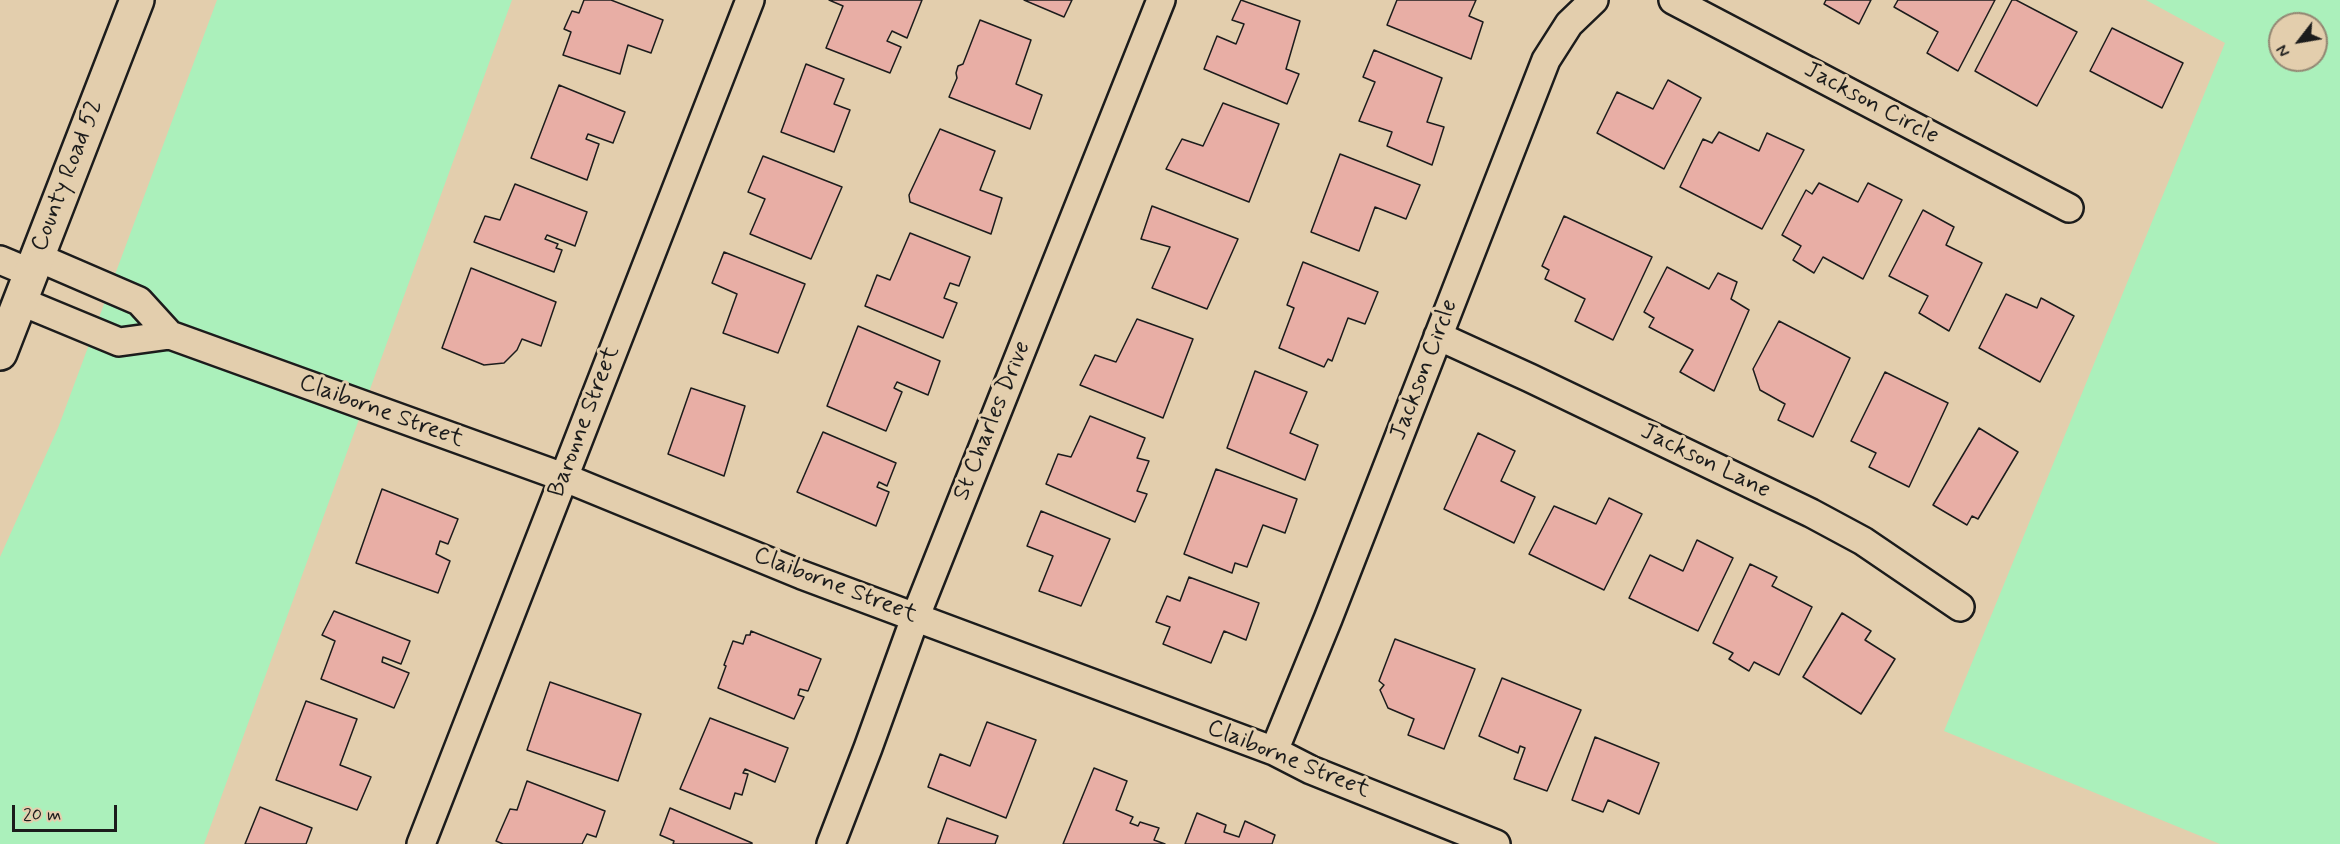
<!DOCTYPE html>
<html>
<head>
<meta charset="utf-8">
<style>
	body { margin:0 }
	#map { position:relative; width:2340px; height:844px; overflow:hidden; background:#e3cead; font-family:Mynerve,sans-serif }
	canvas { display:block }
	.north { position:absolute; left:2268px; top:12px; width:60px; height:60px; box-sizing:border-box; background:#e3cead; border:2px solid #938773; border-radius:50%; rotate:239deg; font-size:16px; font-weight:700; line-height:24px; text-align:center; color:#1c1c1c }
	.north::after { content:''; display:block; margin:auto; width:21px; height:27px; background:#1c1c1c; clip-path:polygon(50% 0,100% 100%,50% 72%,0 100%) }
	.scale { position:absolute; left:12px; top:805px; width:105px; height:27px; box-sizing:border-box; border:3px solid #1c1c1c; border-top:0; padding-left:8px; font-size:18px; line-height:21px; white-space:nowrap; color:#1c1c1c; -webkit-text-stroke:4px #e3cead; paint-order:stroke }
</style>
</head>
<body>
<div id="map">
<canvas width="2340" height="844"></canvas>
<div class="north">N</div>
<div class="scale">20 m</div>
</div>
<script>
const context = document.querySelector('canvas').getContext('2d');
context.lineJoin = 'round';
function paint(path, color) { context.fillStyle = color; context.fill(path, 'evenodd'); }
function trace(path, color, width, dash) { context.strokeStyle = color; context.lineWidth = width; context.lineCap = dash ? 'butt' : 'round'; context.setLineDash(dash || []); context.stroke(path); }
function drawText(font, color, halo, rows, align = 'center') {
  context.font = font + ' Mynerve,sans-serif'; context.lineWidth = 6; context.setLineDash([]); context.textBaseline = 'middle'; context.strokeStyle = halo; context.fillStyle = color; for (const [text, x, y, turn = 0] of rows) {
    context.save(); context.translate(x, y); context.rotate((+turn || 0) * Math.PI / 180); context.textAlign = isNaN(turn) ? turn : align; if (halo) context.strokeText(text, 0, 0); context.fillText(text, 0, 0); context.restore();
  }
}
paint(new Path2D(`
	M217 0H512L204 844H0V557L58 428Z
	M2146 0H2340V844H2220L1944 731 2225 43ZM2280 24H2316V60H2280Z`), '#abf0bb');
const building = new Path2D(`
	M584 0H611L663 20 651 53 628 45 620 74 563 55 571 32 564 29 572 11 579 13Z
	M829 0H922L907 38 892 31 887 41 901 47 890 73 826 48 843 6Z
	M1024 0H1072L1064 17Z
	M1241 0 1300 21 1286 69 1299 74 1287 104 1204 69 1217 36 1236 44 1244 24 1232 20Z
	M1397 0H1476L1469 16 1483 22 1471 59 1387 25Z
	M1826 0H1871L1859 24 1824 4Z
	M1898 0H1995L1958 71 1927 53 1938 32 1894 7Z
	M2012 0H2016L2077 32 2037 106 1975 71Z
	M980 20 1031 40 1016 84 1042 95 1030 129 949 97 957 78 956 73 958 66 963 64Z
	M2112 28 2183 63 2162 108 2090 71Z
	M1374 50 1442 78 1427 122 1444 127 1432 165 1387 146 1392 132 1359 121 1375 82 1363 77Z
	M806 64 844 79 834 104 850 110 834 152 781 132Z
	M1668 80 1701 98 1664 169 1597 133 1617 92 1653 109Z
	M559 85 625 112 613 143 588 134 586 139 599 144 587 180 531 158Z
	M1223 103 1279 124 1249 202 1166 169 1182 139 1203 146Z
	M940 129 995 151 980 190 1002 198 991 234 910 202 909 195Z
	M1719 132 1759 151 1767 133 1804 150 1762 229 1680 187 1703 139 1712 143Z
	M1340 154 1420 185 1406 219 1375 207 1359 251 1311 232Z
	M763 156 842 187 811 259 750 234 765 199 748 192Z
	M1819 183 1858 202 1868 183 1902 200 1863 279 1823 257 1814 273 1793 260 1801 246 1782 235 1806 190 1812 194Z
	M515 184 587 212 575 246 547 235 545 239 558 244 556 248 562 250 554 272 474 242 485 216 500 220Z
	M1152 206 1238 239 1207 309 1152 288 1170 247 1141 239Z
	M1923 210 1954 227 1946 245 1982 263 1949 331 1919 313 1928 296 1889 276Z
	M1564 216 1652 257 1613 340 1575 321 1585 299 1545 279 1549 270 1542 266Z
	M910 233 970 257 959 286 950 283 944 298 957 303 943 338 865 306 877 275 890 280Z
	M724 252 805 284 778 353 723 333 737 294 712 283Z
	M1303 262 1378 292 1365 324 1348 318 1332 361 1328 359 1324 367 1279 348 1294 308 1287 305Z
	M1667 267 1709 289 1718 273 1737 282 1731 299 1749 310 1714 391 1680 372 1693 350 1649 327 1654 318 1644 312Z
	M471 268 556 302 541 346 522 339 517 350 504 363 484 365 442 348Z
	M2006 294 2037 308 2041 298 2074 316 2040 382 1979 348Z
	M1137 319 1193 339 1163 418 1080 385 1095 355 1116 362Z
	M1779 321 1850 358 1813 437 1778 420 1785 404 1760 390 1753 369Z
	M858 326 940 361 928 395 897 382 894 388 902 392 886 431 827 406Z
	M1255 371 1307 392 1290 433 1318 445 1305 480 1227 448Z
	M1885 372 1948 403 1909 487 1869 467 1876 453 1851 441Z
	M691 388 745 406 724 476 668 454Z
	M1090 416 1145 438 1137 458 1149 461 1137 491 1147 494 1135 522 1046 484 1058 454 1071 457Z
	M1979 428 2018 452 1978 519 1972 516 1967 525 1933 505Z
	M823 432 896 463 887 486 879 482 877 487 889 492 876 526 797 492Z
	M1478 433 1515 451 1501 481 1535 497 1514 543 1444 509Z
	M1216 469 1297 499 1285 533 1263 525 1247 567 1235 563 1232 573 1184 554Z
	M382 489 458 519 448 544 440 541 436 554 450 561 438 593 356 563Z
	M1609 498 1642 514 1604 590 1529 554 1554 506 1596 524Z
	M1041 511 1110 539 1081 606 1039 591 1053 556 1027 546Z
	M1697 540 1733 558 1698 631 1629 598 1650 555 1683 571Z
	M1750 564 1777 577 1772 586 1812 607 1779 675 1754 662 1749 671 1729 659 1733 653 1713 643Z
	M1189 577 1259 603 1246 640 1224 631 1211 663 1163 644 1170 627 1156 622 1167 596 1180 601Z
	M334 611 410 641 401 664 383 657 382 662 409 673 394 708 321 679 335 641 322 635Z
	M1842 613 1871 631 1865 640 1895 659 1861 714 1803 677Z
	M751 631 821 659 808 691 800 689 798 695 804 697 794 719 718 688 726 666 724 665 733 641 743 644 746 635H750Z
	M1395 639 1475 669 1444 749 1408 735 1414 719 1388 708 1380 690 1384 685 1379 681Z
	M1502 678 1581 710 1547 791 1514 779 1525 748 1520 746 1518 753 1479 736Z
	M550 682 641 714 618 781 527 750Z
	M306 701 357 719 340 765 371 777 357 810 276 780Z
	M710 718 788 748 775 782 745 769 743 773 748 774 742 795 735 793 730 809 680 789Z
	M987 722 1036 740 1006 818 928 787 940 754 970 766Z
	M1595 737 1659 763 1639 814 1608 800 1603 812 1572 800Z
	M1094 768 1127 781 1116 810 1133 817 1130 823 1138 826 1140 822 1159 828 1154 840 1165 844H1063Z
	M527 781 605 811 596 837 587 834 582 844H503L496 841 510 809 517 810Z
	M260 807 312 828 306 844H245Z
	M670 808 752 843V844H673L674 841 660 835Z
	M1197 813 1226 825 1224 832 1239 837 1245 821 1275 835 1272 844H1185Z
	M947 818 998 836 995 844H938Z`);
paint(building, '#e8aea5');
trace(building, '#1c1c1c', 1.5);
const street = new Path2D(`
	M1673 0 2069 208
	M37 257 139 301 170 335
	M0 260 31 273
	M20 301 119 342 170 335 563 477 802 575 1274 751 1311 770 1496 844
	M1438 336 1530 378 1811 513 1863 541 1960 607
	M1274 751 1328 619 1546 60 1569 24 1594 0
	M421 844 750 0
	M831 844 868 748 915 618 1161 0`);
const secondary = new Path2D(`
	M0 353 137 0`);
trace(street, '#1c1c1c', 32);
trace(secondary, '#1c1c1c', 38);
trace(street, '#e3cead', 27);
trace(secondary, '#e3cead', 33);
drawText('24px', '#1c1c1c', '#e3cead', [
	["Jackson Circle",1871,104,28],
	["County Road 52",68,176,-69],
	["Jackson Circle",1425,370,-69],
	["Claiborne Street",381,412,20],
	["St Charles Drive",993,421,-68],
	["Baronne Street",585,422,-69],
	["Jackson Lane",1705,462,26],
	["Claiborne Street",835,586,21],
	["Claiborne Street",1288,760,22]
]);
</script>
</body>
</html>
